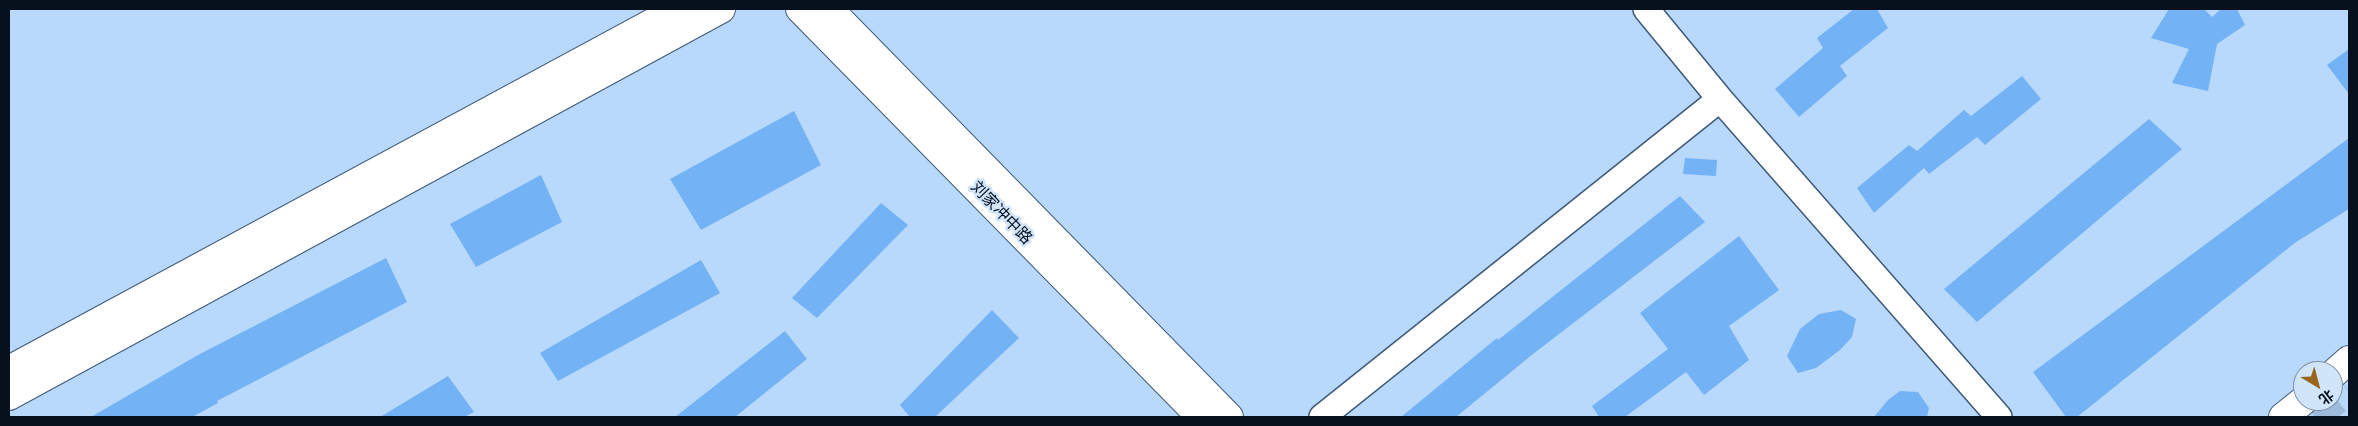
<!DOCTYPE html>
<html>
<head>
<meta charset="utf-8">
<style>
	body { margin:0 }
	#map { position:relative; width:2358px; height:426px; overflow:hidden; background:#b9d9fc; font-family:"Open Sans","Noto Sans SC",sans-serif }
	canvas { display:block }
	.frame { position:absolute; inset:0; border:10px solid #06111d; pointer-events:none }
	.north { position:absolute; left:2293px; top:361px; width:50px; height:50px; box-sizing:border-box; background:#d1e5fa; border:1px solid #8090a2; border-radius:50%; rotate:143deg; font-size:14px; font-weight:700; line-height:20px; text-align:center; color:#06111d }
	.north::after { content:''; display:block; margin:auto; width:18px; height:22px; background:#99651b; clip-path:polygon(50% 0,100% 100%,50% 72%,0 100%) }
</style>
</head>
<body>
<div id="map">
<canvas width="2358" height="426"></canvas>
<div class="frame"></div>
<div class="north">北</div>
</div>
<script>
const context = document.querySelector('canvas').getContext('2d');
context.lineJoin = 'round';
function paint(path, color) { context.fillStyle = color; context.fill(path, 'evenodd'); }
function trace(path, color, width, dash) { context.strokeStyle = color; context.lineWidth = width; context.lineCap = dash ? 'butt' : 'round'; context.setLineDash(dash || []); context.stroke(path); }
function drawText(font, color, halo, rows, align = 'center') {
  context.font = font + ' "Open Sans","Noto Sans SC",sans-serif'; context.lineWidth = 5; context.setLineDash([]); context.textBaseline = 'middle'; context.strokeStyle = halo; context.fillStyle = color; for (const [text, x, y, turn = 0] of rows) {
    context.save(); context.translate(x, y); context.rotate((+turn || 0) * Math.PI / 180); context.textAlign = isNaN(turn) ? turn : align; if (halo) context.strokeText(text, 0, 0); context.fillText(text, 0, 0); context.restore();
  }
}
paint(new Path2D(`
	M1854 9H1877L1888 28 1840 66 1847 76 1799 117 1775 89 1823 48 1817 38Z
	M2169 9H2204L2212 17 2221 9H2237L2245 25 2217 44 2208 91 2172 83 2189 49 2151 38Z
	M2349 49V94L2327 65Z
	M2022 76 2041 99 1985 145 1977 137 1929 174 1924 168 1874 213 1857 188 1909 145 1917 151 1964 110 1971 116Z
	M794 111 821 165 701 230 670 179Z
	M2149 119 2182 149 1977 322 1944 289Z
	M2349 138V209L2296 242 2077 417H2066L2033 372Z
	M1685 158 1717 160 1716 176 1683 174Z
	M541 175 562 222 476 267 450 224Z
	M1680 196 1705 222 1533 354 1456 417H1401L1497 338 1498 340Z
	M881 203 908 225 817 318 792 298Z
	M1739 236 1779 290 1729 326 1749 360 1704 395 1686 372 1625 417H1599L1592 406 1668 349 1640 313Z
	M386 258 407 302 217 401 218 403 192 417H91L198 355Z
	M701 260 720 293 558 381 540 353Z
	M992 310 1019 338 935 417H910L900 405Z
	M1841 310 1856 319 1852 337 1840 350 1816 368 1798 373 1787 356 1800 329 1819 314Z
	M785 331 807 359 735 417H675Z
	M448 376 474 412 464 417H380Z
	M1900 391 1918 392 1929 408 1927 417H1874L1888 400Z`), '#73b2f4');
trace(new Path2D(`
	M2315 417 2349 391`), '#9ebbdb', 28, [28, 14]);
const tertiary = new Path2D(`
	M1646 9 1720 99 1999 417
	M1322 417 1720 99`);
const secondary = new Path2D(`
	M800 9 1201 417
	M829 9 1229 417
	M9 370 678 9
	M9 396 721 9`);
const primary = new Path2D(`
	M2333 374 2349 360
	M2283 417 2303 401`);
trace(tertiary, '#3d5977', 28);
trace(secondary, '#3d5977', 30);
trace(primary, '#3d5977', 30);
trace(tertiary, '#fff', 25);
trace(secondary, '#fff', 28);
trace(primary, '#fff', 28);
drawText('16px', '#06111d', '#d1e5fa', [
	["刘家冲中路",1001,213,46]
]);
</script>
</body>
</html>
